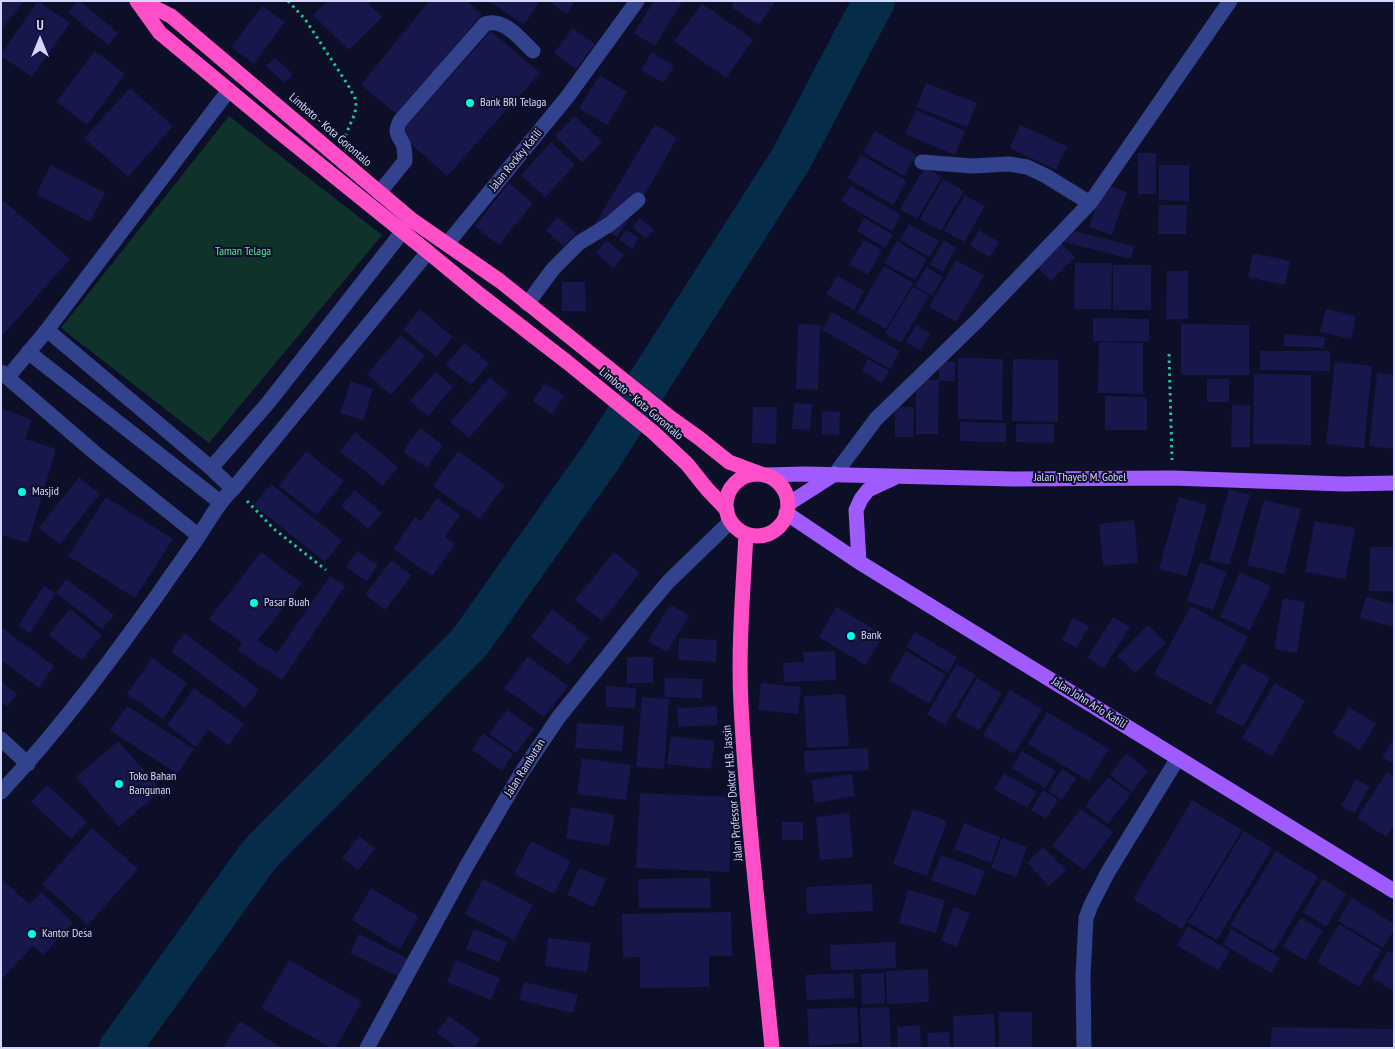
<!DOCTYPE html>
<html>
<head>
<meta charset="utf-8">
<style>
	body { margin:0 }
	#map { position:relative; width:1395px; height:1049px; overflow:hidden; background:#0d0e28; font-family:"PT Sans Narrow",sans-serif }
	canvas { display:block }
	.frame { position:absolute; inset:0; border:2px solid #d4d8ff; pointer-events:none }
	.north { position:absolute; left:15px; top:15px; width:50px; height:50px; -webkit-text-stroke:4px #0d0e28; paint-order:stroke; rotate:0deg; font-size:14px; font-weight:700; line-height:20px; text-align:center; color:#d4d8ff }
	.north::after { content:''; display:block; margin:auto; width:18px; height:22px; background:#d4d8ff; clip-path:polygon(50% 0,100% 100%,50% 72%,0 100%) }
</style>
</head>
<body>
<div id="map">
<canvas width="1395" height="1049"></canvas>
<div class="frame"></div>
<div class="north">U</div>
</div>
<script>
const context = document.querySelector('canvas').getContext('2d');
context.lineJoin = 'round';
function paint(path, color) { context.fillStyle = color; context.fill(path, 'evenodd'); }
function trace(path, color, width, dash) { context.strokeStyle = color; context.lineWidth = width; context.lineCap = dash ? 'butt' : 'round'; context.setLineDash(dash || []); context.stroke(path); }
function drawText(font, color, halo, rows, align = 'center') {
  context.font = font + ' "PT Sans Narrow",sans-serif'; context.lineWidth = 4; context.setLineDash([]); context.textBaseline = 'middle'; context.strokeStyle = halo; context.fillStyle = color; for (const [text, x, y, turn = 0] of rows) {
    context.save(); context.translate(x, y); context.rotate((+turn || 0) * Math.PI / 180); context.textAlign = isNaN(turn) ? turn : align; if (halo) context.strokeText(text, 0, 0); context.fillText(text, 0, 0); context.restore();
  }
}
paint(new Path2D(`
	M229 116 382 235 209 443 61 328Z`), '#0f332a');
trace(new Path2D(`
	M120 1048 259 855 469 643 601 457 791 159 874 1`), '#052c49', 42);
paint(new Path2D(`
	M1 1H24L1 30Z
	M38 1 70 23 32 77 1 56V54Z
	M77 1H80L118 33 108 45 68 12Z
	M327 1H366L382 17 349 50 313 15Z
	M429 1H467L482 14 399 116 361 85Z
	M489 1H540L524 25Z
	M548 1H575L567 14Z
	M654 1 682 2 655 46 634 33Z
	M735 1H773L775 2 759 25 731 7Z
	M702 3 753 40 726 78 674 41Z
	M262 6 285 22 254 64 231 47Z
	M573 28 595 44 576 69 554 53Z
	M491 31 540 73 447 176 399 133Z
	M95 51 125 74 87 125 56 102Z
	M652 52 674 66 664 83 641 70Z
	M275 58 293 74 285 83 266 66Z
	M600 75 627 92 607 125 579 108Z
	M926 83 977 103 967 127 916 107Z
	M130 88 173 126 128 177 84 138Z
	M916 110 965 131 955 155 905 134Z
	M575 116 602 142 582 163 555 136Z
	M655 124 677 138 648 189 617 237 595 224Z
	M1020 125 1067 146 1056 170 1010 148Z
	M875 131 916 155 904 176 863 152Z
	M551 142 575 165 545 197 521 175Z
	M1138 153H1156V194H1138Z
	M861 155 907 181 893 205 847 178Z
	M51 165 105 193 90 222 36 194Z
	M1159 165H1189V201L1159 200Z
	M925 167 942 177 917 219 900 209Z
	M943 179 964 191 941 231 920 219Z
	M509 183 533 203 499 245 475 226Z
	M1104 184 1127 192 1112 235 1089 227Z
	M851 186 901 215 892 231 841 201Z
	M965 195 985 206 964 242 944 231Z
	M4 201 70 259 1 337V205Z
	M1159 205H1187L1186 234H1158Z
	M557 217 576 233 564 246 546 231Z
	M640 218 654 230 646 239 632 227Z
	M864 218 893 235 885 248 857 231Z
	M909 224 939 241 929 257 900 240Z
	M1067 229 1134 246 1131 259 1064 242Z
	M626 230 639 238 632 249 619 240Z
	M979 230 999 242 990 257 970 246Z
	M606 240 624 255 614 268 596 253Z
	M864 240 882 250 868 275 849 264Z
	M944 240 956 248 943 272 930 264Z
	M897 241 927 259 915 280 884 263Z
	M1060 242 1075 257 1051 281 1036 266Z
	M1253 253 1290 261 1285 285 1248 277Z
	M956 260 984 276 956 322 929 307Z
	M1075 263H1112L1111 309H1074Z
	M1113 265H1151V310H1113Z
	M884 266 913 283 886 329 857 312Z
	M926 267 943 277 932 296 915 286Z
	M1167 271H1188V319H1166Z
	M838 276 864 291 854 310 826 294Z
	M562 282H585L586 311H562Z
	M913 287 929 296 901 343 885 333Z
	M420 309 453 337 436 357 403 329Z
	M1326 309 1356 316 1351 339 1320 332Z
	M832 312 900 351 890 369 822 330Z
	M1093 318 1149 319V341H1093Z
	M798 324 820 325 818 390 796 389Z
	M1181 324 1249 325V375H1181Z
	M916 325 931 333 920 350 906 342Z
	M1284 334 1325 337 1324 348 1284 346Z
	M401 335 425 356 391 395 367 374Z
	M1099 342 1143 343V394L1098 393Z
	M464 343 489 363 471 385 446 365Z
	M1260 351H1330V371L1260 370Z
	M958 358 1003 359 1002 420 958 419Z
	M868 359 889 371 882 383 862 371Z
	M1013 359 1058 360V422L1012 421Z
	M939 362H955V381H939Z
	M1335 362 1372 366 1364 448 1326 444Z
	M436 372 453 387 428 416 410 401Z
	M1377 373 1394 375V449L1369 446Z
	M1254 374 1311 375V445L1253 444Z
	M490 377 508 393 469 438 450 422Z
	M1207 379H1229V402H1207Z
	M916 380H939L938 434H916Z
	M351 381 373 389 363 420 340 413Z
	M545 383 564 396 552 414 533 401Z
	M1105 396 1147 397V430H1105Z
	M794 403 812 404 810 430 792 429Z
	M1232 405 1250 406V447H1231Z
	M753 407H777L776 444 752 443Z
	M895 407H914L913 437H895Z
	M1 408 32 420 25 439 56 449 28 543 1 535Z
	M822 411 840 412 839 435 822 434Z
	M960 422 1006 423V442L960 441Z
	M1016 424H1054V443L1016 442Z
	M420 428 443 445 427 468 403 451Z
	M355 432 398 467 383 486 340 451Z
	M306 451 344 481 317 515 279 486Z
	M458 451 505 485 479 519 433 486Z
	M79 477 100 494 60 544 39 528Z
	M271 484 342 541 325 562 254 505Z
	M1229 489 1250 495 1229 565 1209 560Z
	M355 490 382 513 368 529 341 506Z
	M106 497 173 539 135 598 68 556Z
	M1179 497 1207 505 1187 576 1159 569Z
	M437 498 460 515 445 537 455 545 432 576 393 549 415 517 421 521Z
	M1264 500 1301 509 1284 574 1247 565Z
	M1134 520 1138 563 1103 566 1099 524Z
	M1315 521 1355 528 1345 579 1305 572Z
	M1370 547H1394V591H1369Z
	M357 551 378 565 367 581 346 567Z
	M261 552 302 583 258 640 277 653 330 576 345 586 282 680 237 650 242 643 209 619Z
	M614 552 640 573 602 621 575 600Z
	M392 560 412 575 385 610 365 594Z
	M1200 562 1227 572 1213 610 1187 601Z
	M1240 572 1271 586 1250 630 1220 617Z
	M66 579 114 615 102 629 56 593Z
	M44 586 56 593 30 633 18 626Z
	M1366 597 1394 604V627L1360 618Z
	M1283 598 1305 602 1297 653 1274 649Z
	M670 604 689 616 667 652 648 641Z
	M1191 606 1248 637 1211 705 1154 674Z
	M836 607 884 635 865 665 819 637Z
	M70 609 102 635 82 660 49 635Z
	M552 609 589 638 568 665 531 637Z
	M1113 617 1130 627 1104 668 1087 658Z
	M1073 618 1089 626 1077 648 1062 640Z
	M1148 625 1166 643 1135 673 1117 656Z
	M1 627 54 666 39 688 1 660Z
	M915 632 957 657 948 673 906 647Z
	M185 633 259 690 245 708 171 651Z
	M679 638 717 640 716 662 678 660Z
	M835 651 836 680 784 682 783 663 804 662 803 652Z
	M906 651 946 675 929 704 889 680Z
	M528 656 568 686 544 717 504 688Z
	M627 657H653V683H627Z
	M152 658 187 683 163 719 127 694Z
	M1242 663 1270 678 1243 727 1215 712Z
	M957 664 976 675 945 725 927 714Z
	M665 678 703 679 702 698 664 697Z
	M977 678 1002 693 979 731 955 716Z
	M1 681 17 694 7 707 1 702Z
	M761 683 801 687 798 714 758 710Z
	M1275 683 1305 701 1272 756 1242 738Z
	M606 686 636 688 635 708 606 707Z
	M194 688 244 724 229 745 208 730 196 747 167 725Z
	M1010 690 1042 709 1014 754 983 735Z
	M845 694 849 746 807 748 804 696Z
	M642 697 669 699 664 769 636 767Z
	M127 706 194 749 177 774 110 730Z
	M717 706V725L678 727 677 708Z
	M1349 707 1376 724 1360 750 1333 733Z
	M507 710 534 729 516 753 489 734Z
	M1047 712 1109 749 1089 781 1028 744Z
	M577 723 624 726 622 751 575 748Z
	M483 733 513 754 502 771 472 750Z
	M671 736 715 741 711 769 667 764Z
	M1394 738V764L1382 758Z
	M118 741 161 790 119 827 76 777Z
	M868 748 869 770 805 773 804 751Z
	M1022 751 1056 771 1045 788 1012 768Z
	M1126 754 1148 771 1132 792 1110 775Z
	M582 758 631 765 626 800 577 794Z
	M1062 769 1076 778 1062 800 1048 791Z
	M1387 772 1394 776V826L1386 837 1357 818Z
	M1004 773 1037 792 1027 808 994 789Z
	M852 774 855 796 815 803 811 780Z
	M1108 777 1131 794 1108 824 1085 806Z
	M1356 779 1369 787 1355 813 1341 806Z
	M47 785 87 822 71 839 31 802Z
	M1043 790 1058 800 1046 819 1031 810Z
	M640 793 732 797 729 872 636 868Z
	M1192 800 1242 830 1182 929 1133 899Z
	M571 807 615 815 609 846 566 838Z
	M913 809 947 821 927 876 893 864Z
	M1081 809 1113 832 1084 870 1052 846Z
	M849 813 853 857 820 860 816 817Z
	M782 822H803V840H782Z
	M964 823 1000 837 991 863 954 849Z
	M92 828 138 869 88 925 42 884Z
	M1244 831 1272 848 1217 940 1188 922Z
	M359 836 375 849 358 870 342 858Z
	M1002 838 1027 847 1016 877 991 868Z
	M531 841 571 861 554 894 514 874Z
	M1043 847 1066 870 1049 886 1027 863Z
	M1276 851 1318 877 1274 951 1230 925Z
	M941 855 985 871 975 896 931 880Z
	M579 868 606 879 594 907 567 895Z
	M1 878 30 905 41 892 73 923 43 955 33 946 1 980Z
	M710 878 711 908H639L638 879Z
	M483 879 533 905 514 940 465 914Z
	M1323 879 1346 894 1326 927 1303 912Z
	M872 884 873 911 807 914 806 887Z
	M371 888 419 917 400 949 352 920Z
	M908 890 945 900 936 933 899 923Z
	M1352 898 1394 924V930L1383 948 1338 921Z
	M954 907 970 913 957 947 941 940Z
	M731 912 732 956H709V987L640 988V957L623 958 622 914Z
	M1301 917 1323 931 1305 960 1283 947Z
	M1339 924 1382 950 1359 987 1317 962Z
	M1188 926 1230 951 1218 970 1177 945Z
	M474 929 507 942 499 962 466 949Z
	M1231 929 1280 958 1271 973 1223 944Z
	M359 934 408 959 399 977 350 953Z
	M548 938 591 943 587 972 545 966Z
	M895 942 896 968 831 970 830 945Z
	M1388 951 1394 954V991L1372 978Z
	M289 960 362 1002 335 1048H332L261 1008Z
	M456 960 500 978 491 1000 447 982Z
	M928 969 929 1002 887 1004 886 971Z
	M853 973 855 998 807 1000 805 975Z
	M884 973 885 1003 862 1005 861 974Z
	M524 982 578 995 573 1013 519 1000Z
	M857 1007 859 1043 809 1046 807 1009Z
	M889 1007 891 1048H862L860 1008Z
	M999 1012H1032V1048H999Z
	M994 1014 995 1048H954L953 1016Z
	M449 1016 480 1039 474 1048H457L437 1033Z
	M240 1021 282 1048H223Z
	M920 1025 921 1048H898L897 1027Z
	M1272 1027 1394 1029V1048H1270Z
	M949 1032 950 1048H928L927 1033Z`), '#17174b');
trace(new Path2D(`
	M288 1 305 19 348 85 355 98 356 105 355 113 344 139
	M1169 354 1172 460
	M247 501 274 529 326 570`), '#22c499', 3, [2.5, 4]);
trace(new Path2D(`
	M379 193 405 161C405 156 405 150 403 144 398 134 394 133 400 121L485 24C504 17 521 40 533 51
	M1090 203 1230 1
	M447 244 568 96 637 1
	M527 304 553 269 579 243 610 224 638 200
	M47 330 211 468 233 489
	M28 352 220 502
	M1 372 95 453 199 536
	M8 377 47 330 229 90
	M211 468 268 403 403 231
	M835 474 876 419 977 321 1090 203 1046 176 1027 167 1009 164 972 166 922 162
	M1 739 28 764
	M1 792C60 729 111 660 161 590 173 572 186 555 198 537 210 520 218 502 234 488L428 252
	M367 1048 466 867 520 775 558 718 646 608 669 581 730 522
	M1084 1048 1083 976 1086 918 1091 905 1108 872 1178 758`), '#33428c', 15);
trace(new Path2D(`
	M765 475 805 474 1014 479 1172 478 1344 484 1394 483
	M788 504 835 474
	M786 513 859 562 1394 891
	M859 562 856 510 861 499 868 490 894 478`), '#a05bff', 15);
trace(new Path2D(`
	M137 1 160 33 278 131 428 252 479 294 567 362 653 432 687 464 707 489 727 510
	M141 1 171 16 412 220 500 281 671 418 699 438 729 462 761 474
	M726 505a31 31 0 1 1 62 0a31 31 0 1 1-62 0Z
	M746 534C743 591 738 648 741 705 747 819 761 934 772 1048`), '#ff4fc8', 15);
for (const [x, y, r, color] of [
	[470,103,5,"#00ffe4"],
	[22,492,5,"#00ffe4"],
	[254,603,5,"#00ffe4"],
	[851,636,5,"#00ffe4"],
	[119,784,5,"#00ffe4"],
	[32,934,5,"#00ffe4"]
]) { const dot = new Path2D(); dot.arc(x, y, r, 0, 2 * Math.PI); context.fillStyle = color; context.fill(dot); trace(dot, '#0d0e28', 2); }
drawText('12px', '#d4d8ff', '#0d0e28', [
	["Bank BRI Telaga",480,103],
	["Masjid",32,492],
	["Pasar Buah",264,603],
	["Bank",861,636],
	["Toko Bahan",129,777],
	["Bangunan",129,791],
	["Kantor Desa",42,934]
], 'left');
drawText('12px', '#d4d8ff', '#0d0e28', [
	["Limboto - Kota Gorontalo",330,130,41],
	["Jalan Rockky Katili",516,160,-51],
	["Limboto - Kota Gorontalo",641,404,40],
	["Jalan Thayeb M. Gobel",1080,478],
	["Jalan John Ario Katili",1089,703,32],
	["Jalan Rambutan",525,768,-58],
	["Jalan Professor Doktor H.B. Jassin",733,793,-95]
]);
drawText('12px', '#53eca6', '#0d0e28', [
	["Taman Telaga",243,252]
]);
</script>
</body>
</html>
